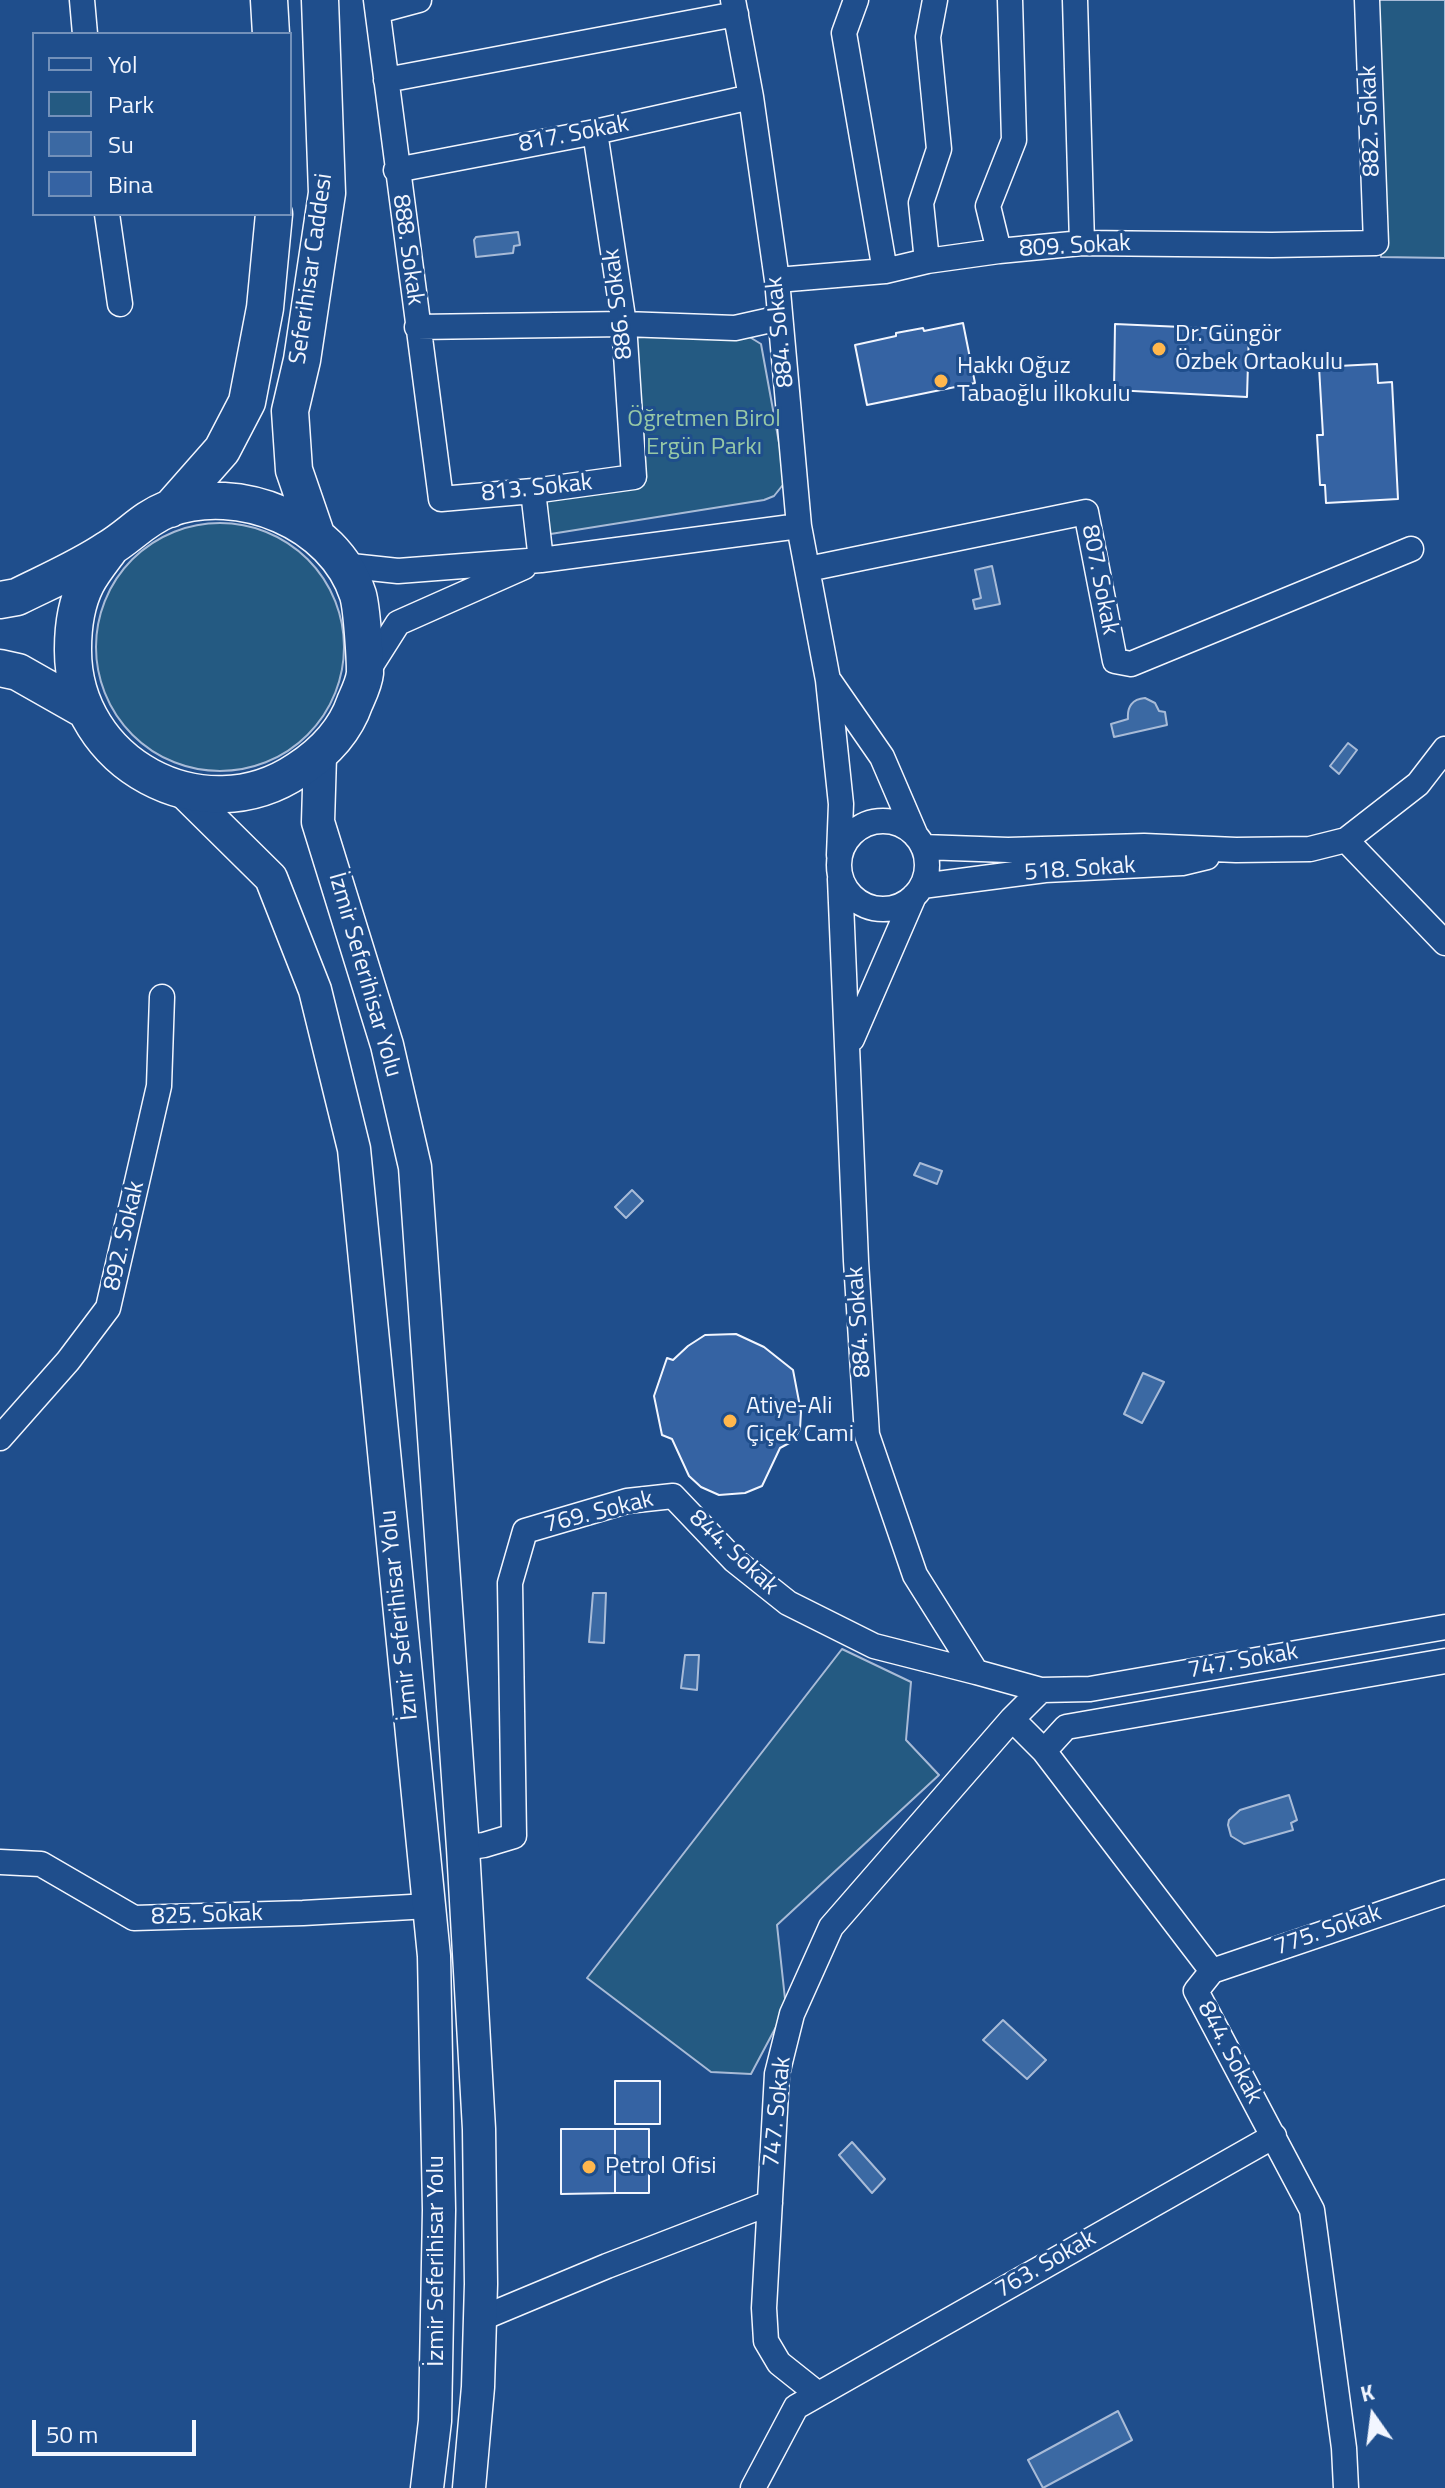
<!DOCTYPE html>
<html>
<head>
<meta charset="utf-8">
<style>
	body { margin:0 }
	#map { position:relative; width:1445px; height:2488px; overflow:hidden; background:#1f4e8c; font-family:"Titillium Web",sans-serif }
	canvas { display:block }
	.legend { position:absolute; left:32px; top:32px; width:260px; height:184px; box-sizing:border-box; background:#1f4e8c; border:2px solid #7391ba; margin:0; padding:10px 14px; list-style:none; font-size:24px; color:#f2f6ff }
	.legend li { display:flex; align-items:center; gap:16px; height:40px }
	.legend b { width:40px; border:2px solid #7391ba }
	.north { position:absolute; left:1333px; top:2376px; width:80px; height:80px; -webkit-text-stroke:6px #1f4e8c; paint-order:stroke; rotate:346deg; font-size:22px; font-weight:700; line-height:32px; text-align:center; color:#f2f6ff }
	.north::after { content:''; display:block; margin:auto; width:28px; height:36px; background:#f2f6ff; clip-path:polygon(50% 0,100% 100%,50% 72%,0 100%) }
	.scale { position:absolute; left:32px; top:2420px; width:164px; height:36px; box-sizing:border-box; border:4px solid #f2f6ff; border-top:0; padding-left:10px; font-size:24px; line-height:28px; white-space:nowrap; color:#f2f6ff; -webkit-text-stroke:6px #1f4e8c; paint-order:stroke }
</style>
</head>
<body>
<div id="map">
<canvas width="1445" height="2488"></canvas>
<ul class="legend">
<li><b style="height:10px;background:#1f4e8c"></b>Yol</li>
<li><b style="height:22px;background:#245a82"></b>Park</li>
<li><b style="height:22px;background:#3b69a3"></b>Su</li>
<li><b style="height:22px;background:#3563a3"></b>Bina</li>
</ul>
<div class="north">K</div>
<div class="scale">50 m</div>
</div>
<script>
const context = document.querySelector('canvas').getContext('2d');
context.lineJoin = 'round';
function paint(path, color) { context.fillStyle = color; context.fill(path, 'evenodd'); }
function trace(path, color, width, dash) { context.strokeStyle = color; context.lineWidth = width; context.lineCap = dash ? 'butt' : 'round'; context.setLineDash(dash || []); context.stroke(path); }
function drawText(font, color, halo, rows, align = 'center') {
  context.font = font + ' "Titillium Web",sans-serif'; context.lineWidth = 6; context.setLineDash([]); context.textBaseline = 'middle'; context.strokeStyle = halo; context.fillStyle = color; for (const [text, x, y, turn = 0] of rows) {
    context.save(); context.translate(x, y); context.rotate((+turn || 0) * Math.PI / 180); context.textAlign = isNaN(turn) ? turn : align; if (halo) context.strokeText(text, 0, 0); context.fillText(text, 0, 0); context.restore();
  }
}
const green = new Path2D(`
	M1375 0H1445V258L1381 257Z
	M624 324 735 328 761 344 786 481 774 496 764 500 538 536 534 499 625 490Z
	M96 647a124 124 0 1 1 248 0a124 124 0 1 1-248 0Z
	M842 1649 911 1682 906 1740 939 1775 777 1925 786 2008 751 2074 711 2072 587 1978Z`);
paint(green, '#245a82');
trace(green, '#a8bbd7', 2);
const water = new Path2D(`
	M518 232 520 245 514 246 513 253 476 257 474 240 476 237Z
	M992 566 1000 604 975 609 973 600 981 598 975 570Z
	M1145 698 1155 703 1159 711 1165 712 1167 725 1114 737 1111 724 1128 719C1127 707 1132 699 1145 698Z
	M1348 743 1357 750 1339 774 1330 766Z
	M920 1163 942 1171 937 1184 914 1175Z
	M632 1190 643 1201 626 1218 615 1207Z
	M1143 1373 1164 1382 1142 1423 1124 1414Z
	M593 1593H606L604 1643 589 1642Z
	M685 1655H699L697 1690 681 1688Z
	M1289 1795 1297 1820 1291 1823 1293 1830 1244 1844 1231 1836 1228 1825 1229 1820 1240 1810Z
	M1003 2020 1046 2060 1027 2079 983 2040Z
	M852 2142 885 2179 872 2193 839 2155Z
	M1118 2411 1132 2440 1043 2488 1028 2460Z`);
paint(water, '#3b69a3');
trace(water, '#a8bbd7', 2);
const building = new Path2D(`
	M963 323 975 383 867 405 855 345 896 336V333L923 328 924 331Z
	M1115 324 1249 330 1247 397 1114 390Z
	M1377 364 1378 383 1392 382 1398 499 1326 503 1325 485H1320L1317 435H1323L1319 367Z
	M736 1334 764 1347 793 1370 801 1412 800 1429 793 1441 780 1448 762 1486 745 1493 719 1495 701 1487 689 1476 672 1439 662 1435 654 1396 667 1358 673 1360 688 1346 705 1335Z
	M615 2081H660V2124H615Z
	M561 2129H615V2193L561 2194Z
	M615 2129H649V2193H615Z`);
paint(building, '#3563a3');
trace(building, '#f2f6ff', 2);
const minor = new Path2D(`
	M82 0 85 34
	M376 0 441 499 533 491 634 477 624 324 595 132
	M733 0 751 97 777 280 799 526 828 680 841 804 839 855
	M856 0 844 33 885 271
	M1075 0 1082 243
	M378 11 419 0
	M386 80 736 14
	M396 170 595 132 751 97
	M107 214 120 304
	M999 251 988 206 1014 140 1010 0
	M927 261 921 203 939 149 928 37 935 0
	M777 280 885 271 927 261 999 251 1082 243 1272 245 1376 243 1367 0
	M417 327 624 324 735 328 780 318
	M533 491 541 560
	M342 565 398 571 541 560 799 526
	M808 569 1086 512 1115 661 1131 664 1411 549
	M365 675 398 623 524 567
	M830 682 882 757 916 836
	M839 865a44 44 0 1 1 88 0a44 44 0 1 1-88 0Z
	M1346 840 1445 943
	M923 847 1008 850 1144 846 1236 850 1310 849 1346 840 1418 784 1445 749
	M840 879 856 1261 867 1435 915 1575 976 1672 1041 1690 1090 1689 1445 1627
	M922 886 1045 870 1182 863 1207 857
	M852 1039 914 896
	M0 1438 68 1361 108 1308 159 1086 162 997
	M1041 1690 1012 1719 1044 1751 1212 1971 1196 1991 1312 2210 1344 2448 1346 2488
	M1044 1751 1066 1727 1445 1661
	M463 1848 484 1845 514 1836 510 1583 525 1531 627 1501 673 1496 734 1560 788 1603 874 1646 976 1672
	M0 1862 41 1864 134 1918 303 1913 429 1906
	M1212 1971 1445 1892
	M480 2319 607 2266 770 2203
	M818 2394 779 2363 766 2341 764 2308 777 2074 792 2014 831 1927 1012 1719
	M753 2488 796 2407 1274 2136`);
const major = new Path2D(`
	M320 756 318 822 387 1045 415 1167 463 1848 479 2129 481 2284 478 2387 469 2488
	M183 791 271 878 315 990 354 1149 434 1956 439 2210 435 2421 427 2488`);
const highway = new Path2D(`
	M269 0 271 34
	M170 509 222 450 247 402 265 308 274 214
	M316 534 294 470 290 411 302 360 327 193 320 0
	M0 600 17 597C47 582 80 568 108 549 130 536 143 519 168 509 239 483 334 521 358 595 362 609 365 658 365 673 364 683 359 693 355 702 345 731 324 753 298 770 203 834 72 764 73 649 73 627 76 604 86 584 92 572 102 560 110 549
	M0 668 18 672 85 710`);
trace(minor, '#f2f6ff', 27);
trace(major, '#f2f6ff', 35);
trace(highway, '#f2f6ff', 39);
trace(minor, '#1f4e8c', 24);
trace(major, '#1f4e8c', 32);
trace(highway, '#1f4e8c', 36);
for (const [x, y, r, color] of [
	[1159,349,8,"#ffb74d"],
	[941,381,8,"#ffb74d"],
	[730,1421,8,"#ffb74d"],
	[589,2167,8,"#ffb74d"]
]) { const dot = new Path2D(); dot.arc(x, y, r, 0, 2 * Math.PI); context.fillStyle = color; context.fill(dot); trace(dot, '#1f4e8c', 3); }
drawText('24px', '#f2f6ff', '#1f4e8c', [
	["882. Sokak",1371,121,-92],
	["817. Sokak",574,135,-11],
	["809. Sokak",1075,247,-3],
	["888. Sokak",407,250,82],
	["Seferihisar Caddesi",312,269,-82],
	["886. Sokak",619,304,-97],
	["884. Sokak",781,332,-96],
	["813. Sokak",537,489,-6],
	["807. Sokak",1099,580,79],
	["518. Sokak",1080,870,-4],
	["İzmir Seferihisar Yolu",364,975,74],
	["892. Sokak",125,1236,-77],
	["884. Sokak",860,1322,-94],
	["769. Sokak",599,1513,-14],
	["844. Sokak",733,1553,43],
	["İzmir Seferihisar Yolu",400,1615,-96],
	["747. Sokak",1243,1662,-10],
	["825. Sokak",207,1916,-2],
	["775. Sokak",1328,1931,-19],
	["844. Sokak",1229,2053,62],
	["747. Sokak",778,2112,-84],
	["İzmir Seferihisar Yolu",437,2261,-90],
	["763. Sokak",1046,2265,-30]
]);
drawText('24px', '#f2f6ff', '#1f4e8c', [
	["Dr. Güngör",1175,335],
	["Özbek Ortaokulu",1175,363],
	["Hakkı Oğuz",957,367],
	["Tabaoğlu İlkokulu",957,395],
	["Atiye-Ali",746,1407],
	["Çiçek Cami",746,1435],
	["Petrol Ofisi",605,2167]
], 'left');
drawText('24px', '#97c8a6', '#1f4e8c', [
	["Öğretmen Birol",704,420],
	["Ergün Parkı",704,448]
]);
</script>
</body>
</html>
